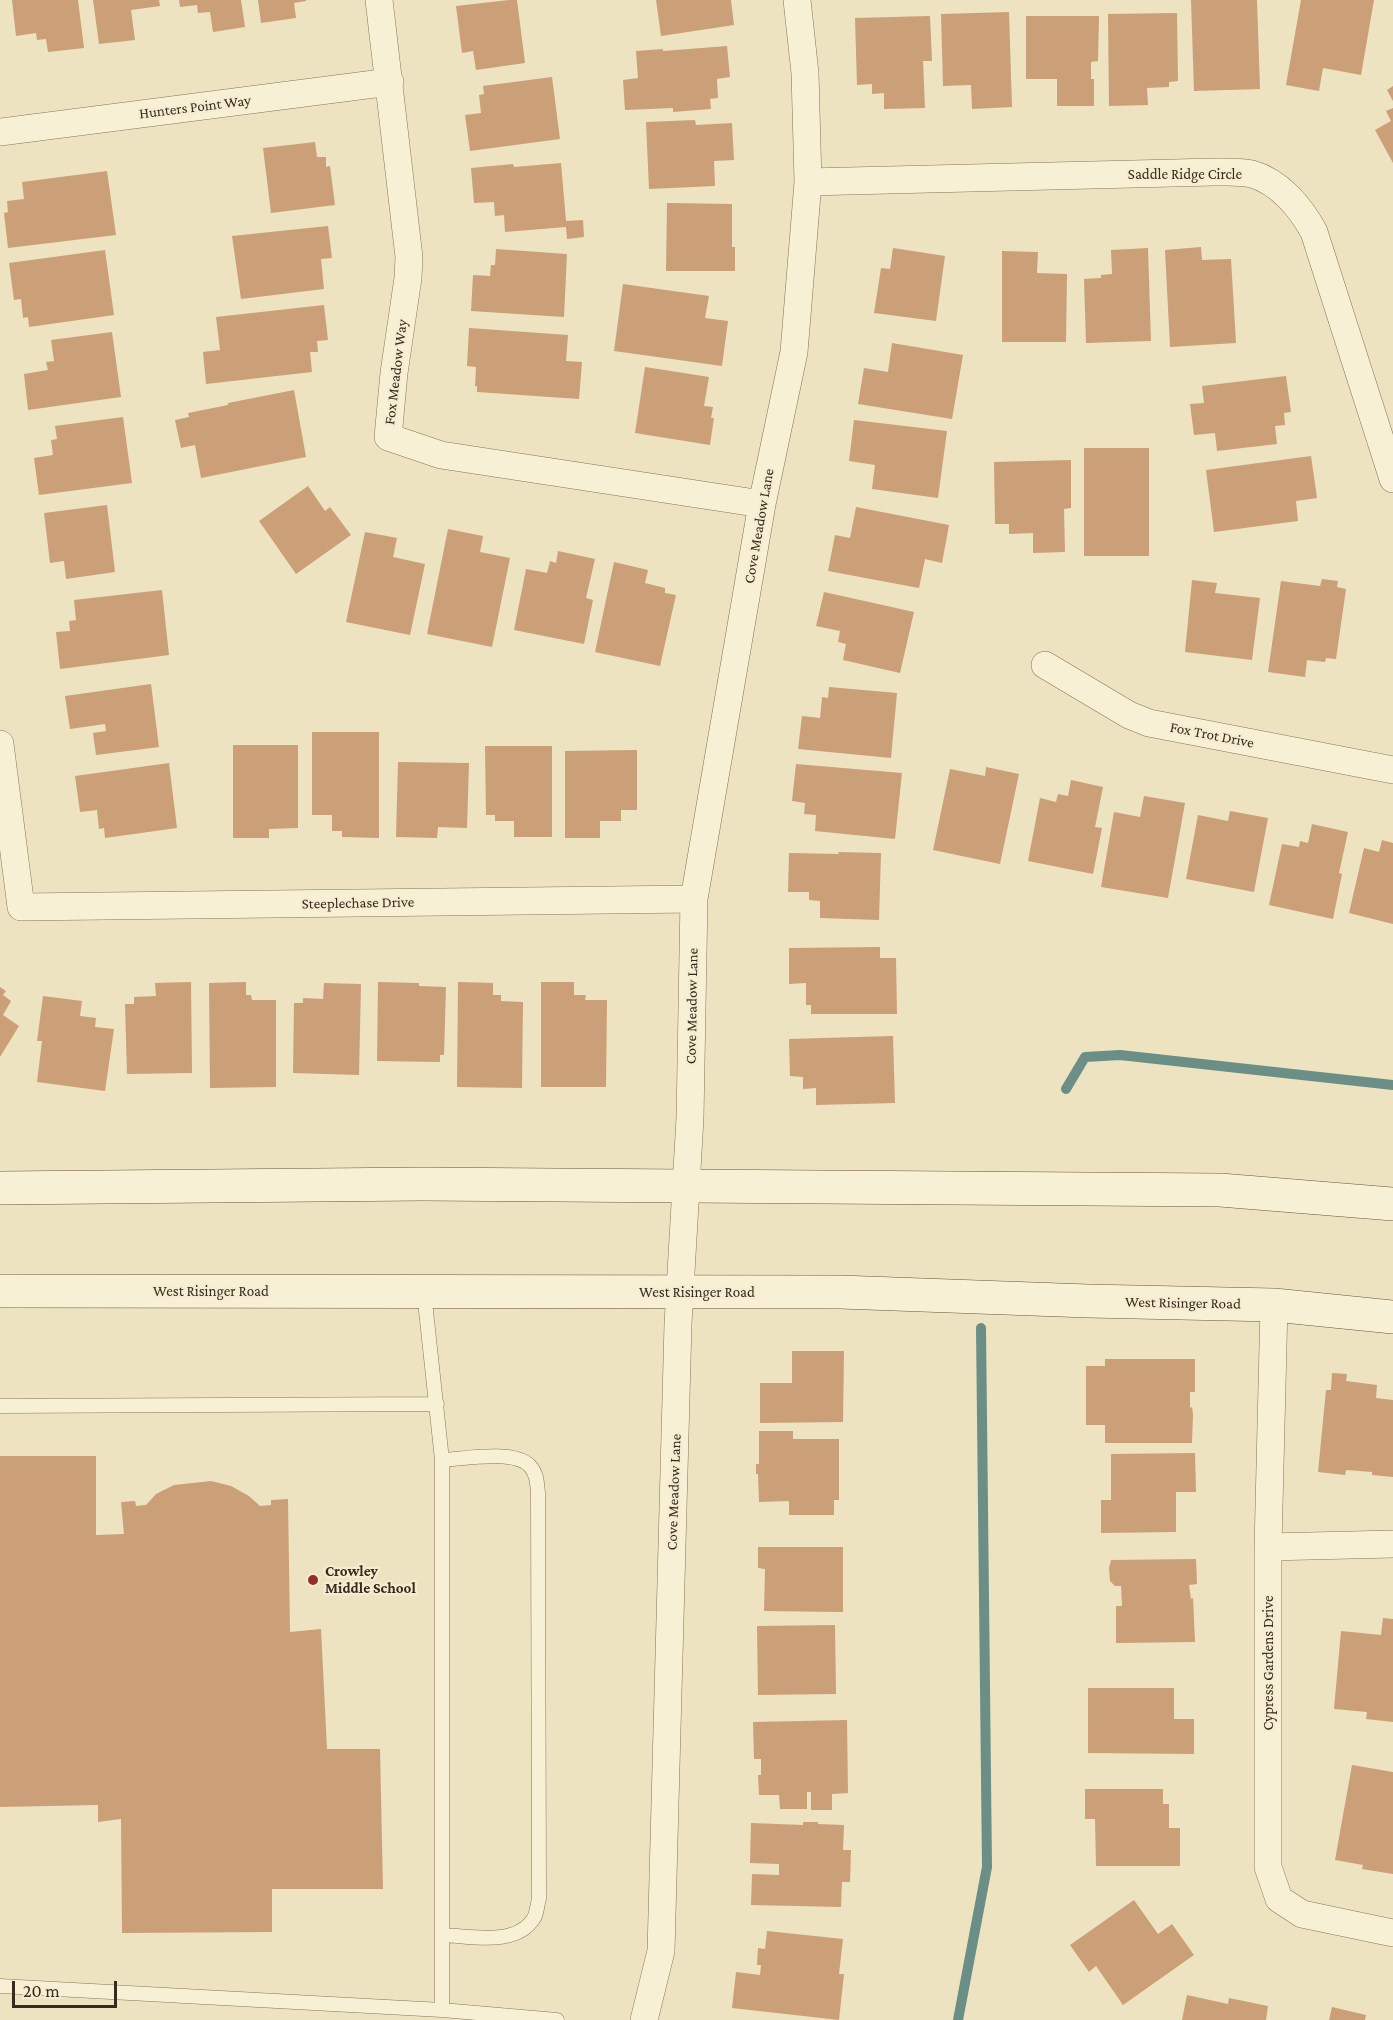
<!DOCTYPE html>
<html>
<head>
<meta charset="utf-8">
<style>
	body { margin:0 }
	#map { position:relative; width:1393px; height:2020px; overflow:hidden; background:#ede3c1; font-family:"Crimson Pro",serif }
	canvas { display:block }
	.scale { position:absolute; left:12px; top:1981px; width:105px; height:27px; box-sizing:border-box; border:3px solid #372b1d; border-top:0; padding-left:8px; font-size:18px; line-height:21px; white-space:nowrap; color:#372b1d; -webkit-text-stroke:4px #f5ecd1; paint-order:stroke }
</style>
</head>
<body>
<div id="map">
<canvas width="1393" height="2020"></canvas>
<div class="scale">20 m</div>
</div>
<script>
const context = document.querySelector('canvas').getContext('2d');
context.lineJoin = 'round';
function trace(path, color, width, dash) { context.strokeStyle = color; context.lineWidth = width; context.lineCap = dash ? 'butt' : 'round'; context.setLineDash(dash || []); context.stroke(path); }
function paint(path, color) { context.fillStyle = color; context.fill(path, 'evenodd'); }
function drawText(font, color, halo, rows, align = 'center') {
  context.font = font + ' "Crimson Pro",serif'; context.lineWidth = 4.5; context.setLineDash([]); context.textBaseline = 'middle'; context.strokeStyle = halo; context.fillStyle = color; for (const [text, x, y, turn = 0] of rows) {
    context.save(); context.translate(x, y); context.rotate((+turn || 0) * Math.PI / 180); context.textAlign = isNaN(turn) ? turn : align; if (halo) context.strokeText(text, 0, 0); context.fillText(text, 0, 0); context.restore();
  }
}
trace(new Path2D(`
	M1066 1089 1085 1057 1120 1055 1393 1085
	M958 2020 987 1867 981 1328`), '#6b8e87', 10);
paint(new Path2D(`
	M12 0H78L84 48 48 52 46 39 37 40 36 33 16 36Z
	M93 0H159L160 6 131 10 135 40 99 44Z
	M179 0H241L245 27 213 32 210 12 198 13 197 5 180 7Z
	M258 0H306V1L294 3 296 18 261 23Z
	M509 0H517L525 63 476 70 473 51 462 53 456 6Z
	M656 0H731L734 25 661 36Z
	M1191 0H1257L1260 89 1194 91Z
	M1301 0H1374L1361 75 1323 68 1319 91 1286 85Z
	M1009 12 1012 107 972 109 971 85 943 86 941 14Z
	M1177 13 1178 81 1169 82V87L1147 88 1148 105 1109 106 1108 14Z
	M930 16 932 61H923L925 108 884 109V93L872 94V84L857 85 855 18Z
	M1026 16H1099L1098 61 1091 62V79H1094V106H1057V79H1026Z
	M727 46 730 77 717 79 718 98 710 99 711 109 673 112V108L625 110 623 80 638 78 636 51 663 49V51Z
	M552 77 560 139 470 151 465 115 481 113 479 95 484 94 483 86Z
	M1393 86V101L1387 90Z
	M1393 108V163L1375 130 1391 121 1386 111Z
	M695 120 696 125 732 123 734 160 714 161 715 186 649 189 646 122Z
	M315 142 317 157H326V167L330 166 335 205 271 213 263 148Z
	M561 163 566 221 583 220 584 237 567 239 566 227 505 232 504 215 495 216 494 202 474 203 471 168 513 164 514 167Z
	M107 171 116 235 8 248 4 213 8 212 7 201 24 199 22 182Z
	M667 203 732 204V247H735V271H666Z
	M328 226 332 258 321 259 324 289 241 299 232 236Z
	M1201 247 1202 260 1231 259 1236 343 1170 347 1165 250Z
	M893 248 945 256 936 321 874 313 881 268 890 269Z
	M1148 248 1151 341 1086 343 1084 279 1101 278V275L1112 274 1111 250Z
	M496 249 567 254 564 317 471 311 473 275 490 276 491 265H495Z
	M105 250 114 315 29 327 28 317 23 318 21 299 14 300 9 263Z
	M1002 251 1038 252 1037 273 1067 274 1066 342H1002Z
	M623 284 709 296 705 318 728 321 722 366 614 351Z
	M324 305 328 340 317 341 318 352H310L312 372 206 384 203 352 220 350 216 317Z
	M469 328 568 335 566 361 582 362 579 399 477 392V386H475L476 367 467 366Z
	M112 332 121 397 28 410 24 374 48 370 46 362 54 361 51 340Z
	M892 343 963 355 952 419 858 404 864 368 888 372Z
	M645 367 709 377 704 406 713 407 711 418H714L710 445 635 433Z
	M1286 376 1291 412 1284 413 1285 425 1275 426 1277 444 1217 451 1215 433 1194 435 1190 404 1204 403 1202 386Z
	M294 390 306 457 201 478 195 445 181 448 175 420 189 417 188 413 228 405V403Z
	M123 417 132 483 39 495 34 458 53 455 51 440 57 439 55 426Z
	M854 420 947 431 938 498 872 489 875 465 849 461Z
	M1084 448H1149V556H1084Z
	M1311 456 1317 498 1296 501 1298 521 1214 532 1206 470Z
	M1071 460V508L1064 509 1065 552 1033 553V533L1009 534V524H995L994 462Z
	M308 486 325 511 330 507 351 535 296 574 259 521Z
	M107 505 115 572 66 579 64 561 50 563 44 513Z
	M856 507 949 525 942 563 925 559 919 588 828 571 835 535 850 538Z
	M448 529 483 536 480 552 510 558 492 647 427 634Z
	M365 532 397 538 393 557 425 564 410 635 346 622Z
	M558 551 595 559 586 598 593 600 584 644 514 630 526 569 547 573 550 561 556 563Z
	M614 562 648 570 645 583 665 588V593L676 595 660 666 595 652Z
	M1322 579 1338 581 1337 587 1346 589 1336 659 1326 658 1325 662 1307 660 1305 677 1268 672 1281 581 1320 586Z
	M1192 580 1217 583 1215 593 1260 598 1252 660 1185 652Z
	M162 590 169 655 60 669 56 632 70 631 69 621 76 620 74 600Z
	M824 592 914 612 900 673 843 660 846 644 838 642 840 631 816 626Z
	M151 684 159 747 96 755 93 733 106 731 105 724 70 729 65 696Z
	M829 687 897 693 891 758 798 749 802 716 820 718 822 697 828 698Z
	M312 732H379V838L342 837V831H332V815H312Z
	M233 745H298V828L269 829V838H233Z
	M485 746H552V837H514V821H495V815H486Z
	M637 750V810H621V821H600V838H565V751Z
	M398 762 469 763 467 828 438 827 437 838 396 837Z
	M169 763 177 828 105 838 104 828 99 829 97 810 80 812 75 776Z
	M796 764 902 773 895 839 815 831 816 815 804 814 805 803 792 801Z
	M986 767 1019 774 1000 864 933 850 950 769 985 776Z
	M1071 780 1103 787 1095 827 1102 828 1093 874 1028 861 1040 798 1056 802 1058 794 1068 796Z
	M1144 796 1185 803 1168 898 1101 887 1114 812 1140 817Z
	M1230 811 1268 818 1254 892 1186 879 1198 815 1228 821Z
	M1312 824 1348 832 1339 873 1342 874 1333 919 1269 905 1282 844 1299 847 1300 841 1308 843Z
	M1382 840 1393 843V924L1349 913 1364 848 1379 852Z
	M838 852 881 853 879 920 820 918V901L809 900V892H788L789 853 839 854Z
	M880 947V958H896L897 1014H811V1005H806V983L789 984V948Z
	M191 982 192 1073 127 1074 125 1004H134V997L156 996 155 983Z
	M246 982V995H251L252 1000H276V1087L210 1088 209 983Z
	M378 982 419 983V986L446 987 444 1055H440V1062L377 1061Z
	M458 982 493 983V995H501V1001L523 1002 522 1088 457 1087Z
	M541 982H574V995H586L585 1000H607L606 1087H541Z
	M324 983 361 984 359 1075 293 1073 294 1003H303V998L323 999Z
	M0 987 6 991 3 995 11 1001 3 1015 19 1026 0 1057Z
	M43 996 82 1001 80 1016 96 1018 95 1027 114 1029 105 1091 37 1082 42 1041H37Z
	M893 1036 895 1103 816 1105V1088L803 1089V1077L790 1076 789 1039Z
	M792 1351H844L843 1422 760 1423V1383H792Z
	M1105 1359H1195V1392H1190V1408L1192 1407 1193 1414 1192 1443H1105V1425H1086V1366H1105Z
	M1332 1373 1347 1374 1346 1381 1377 1385 1376 1398 1393 1400V1477L1372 1475V1472L1346 1470 1345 1475 1318 1472 1326 1390H1331Z
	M759 1431H793V1439H839V1500H834V1515H789V1501L759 1502 758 1474H756V1464H759Z
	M1195 1453 1196 1492H1176V1532L1101 1533V1500H1111V1454Z
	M0 1456H96V1535L124 1534 121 1502 135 1501 136 1506 146 1505 156 1494 174 1485 211 1481 231 1486 249 1496 260 1506 271 1505V1500L288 1499 290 1632 321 1629 327 1749H380L383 1889H272V1932L122 1933 121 1819 98 1822V1805L0 1807Z
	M758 1547H843V1612L764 1611 765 1569 758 1568Z
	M1196 1559 1197 1584 1189 1585 1191 1599 1193 1598 1195 1642 1116 1643V1606H1122L1121 1586H1115L1110 1581 1109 1568 1111 1560Z
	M1383 1618 1393 1619V1722L1366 1719 1367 1712 1334 1709 1341 1631 1381 1635Z
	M835 1625 836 1694 758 1695 757 1626Z
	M1088 1688H1174V1719H1194V1754L1088 1753Z
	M847 1720 848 1793 832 1794V1810H811V1792H807V1809H780L779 1795H759L758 1775H761V1759H754L753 1722Z
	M1352 1765 1393 1772V1874L1362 1869 1363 1865 1335 1860Z
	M1085 1789H1163V1804H1169V1828H1180V1866H1096L1095 1819H1085Z
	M803 1822H818V1824L844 1825 843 1850H851L850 1882H842L841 1907 751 1905 752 1874 779 1875V1864L750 1863 751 1823 803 1825Z
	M1134 1900 1158 1934 1172 1924 1194 1955 1123 2005 1096 1966 1089 1972 1070 1945Z
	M767 1931 843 1939 839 1974H844L839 2020 732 2008 736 1972 760 1975 761 1965H757L758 1948 765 1949Z
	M1187 1995 1228 2004 1229 1998 1268 2006 1266 2020H1182Z
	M1332 2007 1366 2015 1365 2020H1329Z`), '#cb9f77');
const service = new Path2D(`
	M424 1292 442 1460V2010
	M0 1406 437 1404
	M442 1460C463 1459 514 1449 530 1466 537 1474 537 1483 538 1493L539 1899C537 1905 537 1913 534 1918 516 1947 471 1936 443 1935
	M0 1986 442 2010 557 2020`);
const minor = new Path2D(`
	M379 0 409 257 408 278 394 373 388 437 441 455 762 504
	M0 132 390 82
	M808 182 1214 172C1226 172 1241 171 1252 174 1280 182 1301 208 1314 232L1393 479
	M1045 665 1129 715 1149 723 1393 770
	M0 744 21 907 694 899
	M1274 1305 1268 1547V1867L1279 1899 1302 1914 1393 1933
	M1268 1547 1393 1544
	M644 2020 661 1951 678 1324 690 1118 694 899 762 504 794 352 808 182 805 73 797 0`);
const secondary = new Path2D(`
	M0 1188 422 1184 1220 1190 1393 1204
	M0 1291 840 1292 1088 1301 1274 1305 1393 1317`);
trace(service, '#877459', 15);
trace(minor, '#877459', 28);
trace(secondary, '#69553c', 34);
trace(service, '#f8f0d4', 14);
trace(minor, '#f8f0d4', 27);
trace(secondary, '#f8f0d4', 33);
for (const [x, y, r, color] of [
	[313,1580,6,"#952e29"]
]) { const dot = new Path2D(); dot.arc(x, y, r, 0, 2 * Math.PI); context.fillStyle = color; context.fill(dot); trace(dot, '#f5ecd1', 2); }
drawText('15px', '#372b1d', '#f5ecd1', [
	["Hunters Point Way",195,107,-7],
	["Saddle Ridge Circle",1185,174],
	["Fox Meadow Way",396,372,-83],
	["Cove Meadow Lane",759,526,-80],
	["Fox Trot Drive",1212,735,11],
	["Steeplechase Drive",358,903,-1],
	["Cove Meadow Lane",692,1006,-89],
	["West Risinger Road",211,1291],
	["West Risinger Road",697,1292],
	["West Risinger Road",1183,1303,1],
	["Cove Meadow Lane",674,1492,-88],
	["Cypress Gardens Drive",1268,1663,-90]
]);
drawText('bold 15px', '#372b1d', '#f5ecd1', [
	["Crowley",325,1571],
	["Middle School",325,1588]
], 'left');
</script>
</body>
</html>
